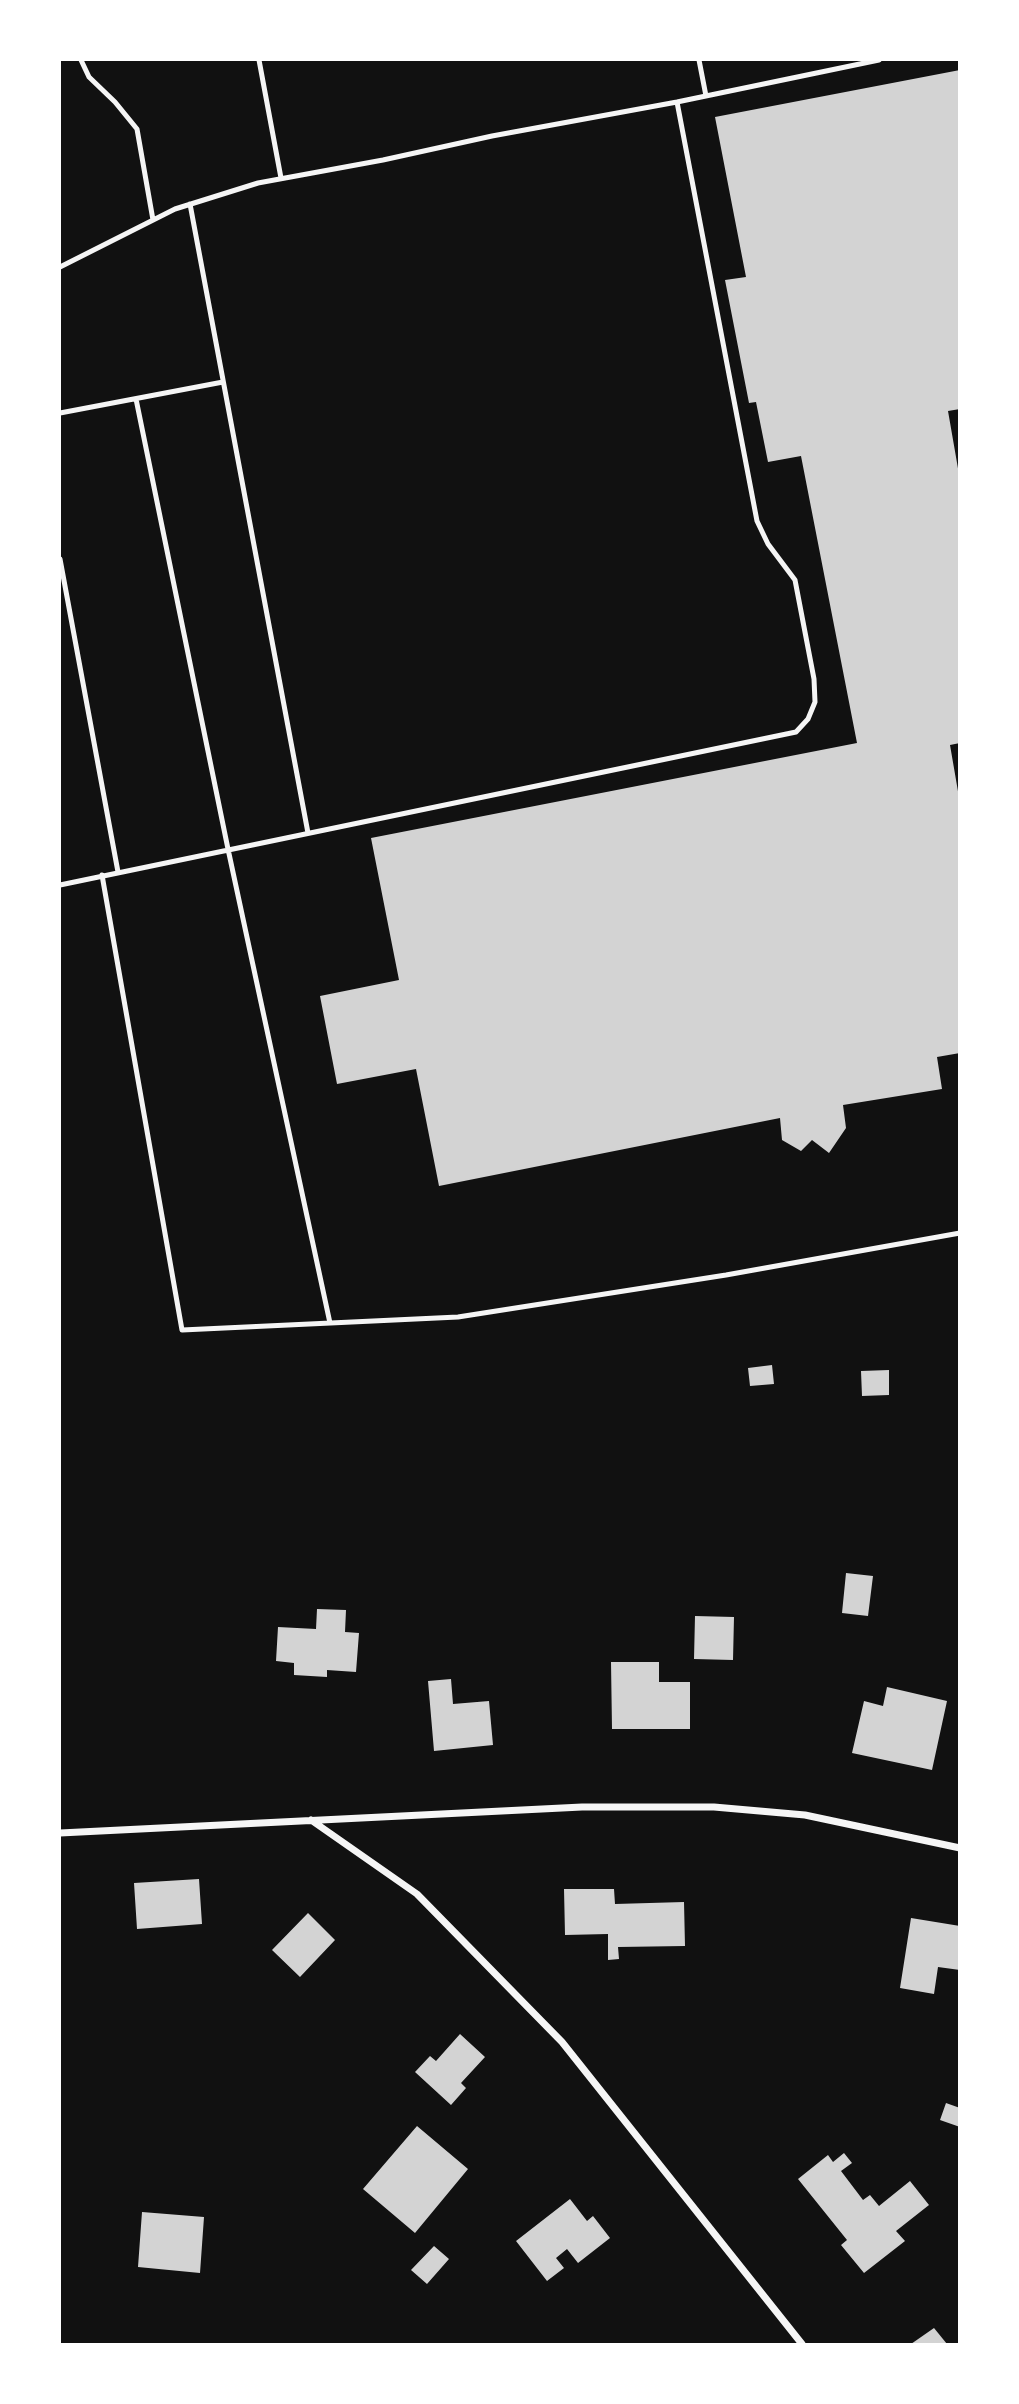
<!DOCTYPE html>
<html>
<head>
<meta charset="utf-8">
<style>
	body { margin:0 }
	#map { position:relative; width:1019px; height:2404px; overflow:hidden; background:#111; font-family:Quicksand,sans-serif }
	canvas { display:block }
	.frame { position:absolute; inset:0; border:61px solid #fff; pointer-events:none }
</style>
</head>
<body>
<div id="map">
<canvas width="1019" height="2404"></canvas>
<div class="frame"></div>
</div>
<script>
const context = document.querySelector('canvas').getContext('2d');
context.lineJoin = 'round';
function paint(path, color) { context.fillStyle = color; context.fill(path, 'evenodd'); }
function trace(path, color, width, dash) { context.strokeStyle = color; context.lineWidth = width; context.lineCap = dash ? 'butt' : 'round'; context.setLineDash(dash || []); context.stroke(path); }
paint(new Path2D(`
	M960 70V409L948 411 960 480V743L950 745 960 803V1053L937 1057 942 1089 843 1105 846 1128 829 1153 812 1140 801 1151 782 1140 780 1118 439 1186 416 1069 337 1084 320 996 399 980 371 838 857 743 801 456 768 462 756 402 749 403 725 280 746 277 715 117Z
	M772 1365 774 1384 750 1386 748 1368Z
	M889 1370V1395L862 1396 861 1371Z
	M846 1573 873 1576 868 1616 842 1613Z
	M317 1609 346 1610 345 1632 359 1633 356 1672 327 1670V1677L294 1675V1663L276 1661 278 1627 316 1629Z
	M695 1616 734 1617 733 1660 694 1659Z
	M611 1662H659V1682H690V1729H612Z
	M451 1679 453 1704 489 1701 493 1745 434 1751 428 1681Z
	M887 1687 947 1701 932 1770 852 1753 864 1701 883 1706Z
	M199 1879 202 1924 137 1929 134 1883Z
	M564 1889H614L615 1904 684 1902 685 1946 618 1947 619 1959 608 1960V1934L565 1935Z
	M308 1913 335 1940 300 1977 272 1950Z
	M911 1918 960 1926V1970L938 1967 934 1994 900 1988Z
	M460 2034 485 2057 461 2083 466 2088 451 2105 415 2072 430 2056 436 2061Z
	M946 2103 960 2108V2127L940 2120Z
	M417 2126 468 2169 415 2233 363 2189Z
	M844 2153 852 2163 841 2171 863 2200 870 2195 879 2206 910 2181 929 2205 896 2231 905 2241 864 2273 841 2245 847 2240 798 2179 828 2155 833 2162Z
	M570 2199 587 2221 593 2216 610 2238 578 2263 567 2249 556 2258 564 2268 547 2281 516 2241Z
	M142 2212 204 2217 200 2273 138 2267Z
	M434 2246 449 2259 427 2284 411 2270Z
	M934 2328 947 2344H911Z`), '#d3d3d3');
trace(new Path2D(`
	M81 60 89 77 115 102 137 129 153 220
	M259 60 281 178
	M699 60 706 96
	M190 204 308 833
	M60 267 175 209 258 183 383 160 492 136 677 102 879 60
	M136 399 228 849 330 1323
	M60 413 223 382
	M60 559 118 872
	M102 875 182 1330 458 1317 726 1275 960 1233
	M60 885 796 732 808 719 815 702 814 679 795 580 768 544 757 521 677 102`), '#f5f5f5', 5);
trace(new Path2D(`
	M311 1820 417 1894 562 2042 802 2344
	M60 1833 582 1807H714L805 1815 960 1848`), '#f5f5f5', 7);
</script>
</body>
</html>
